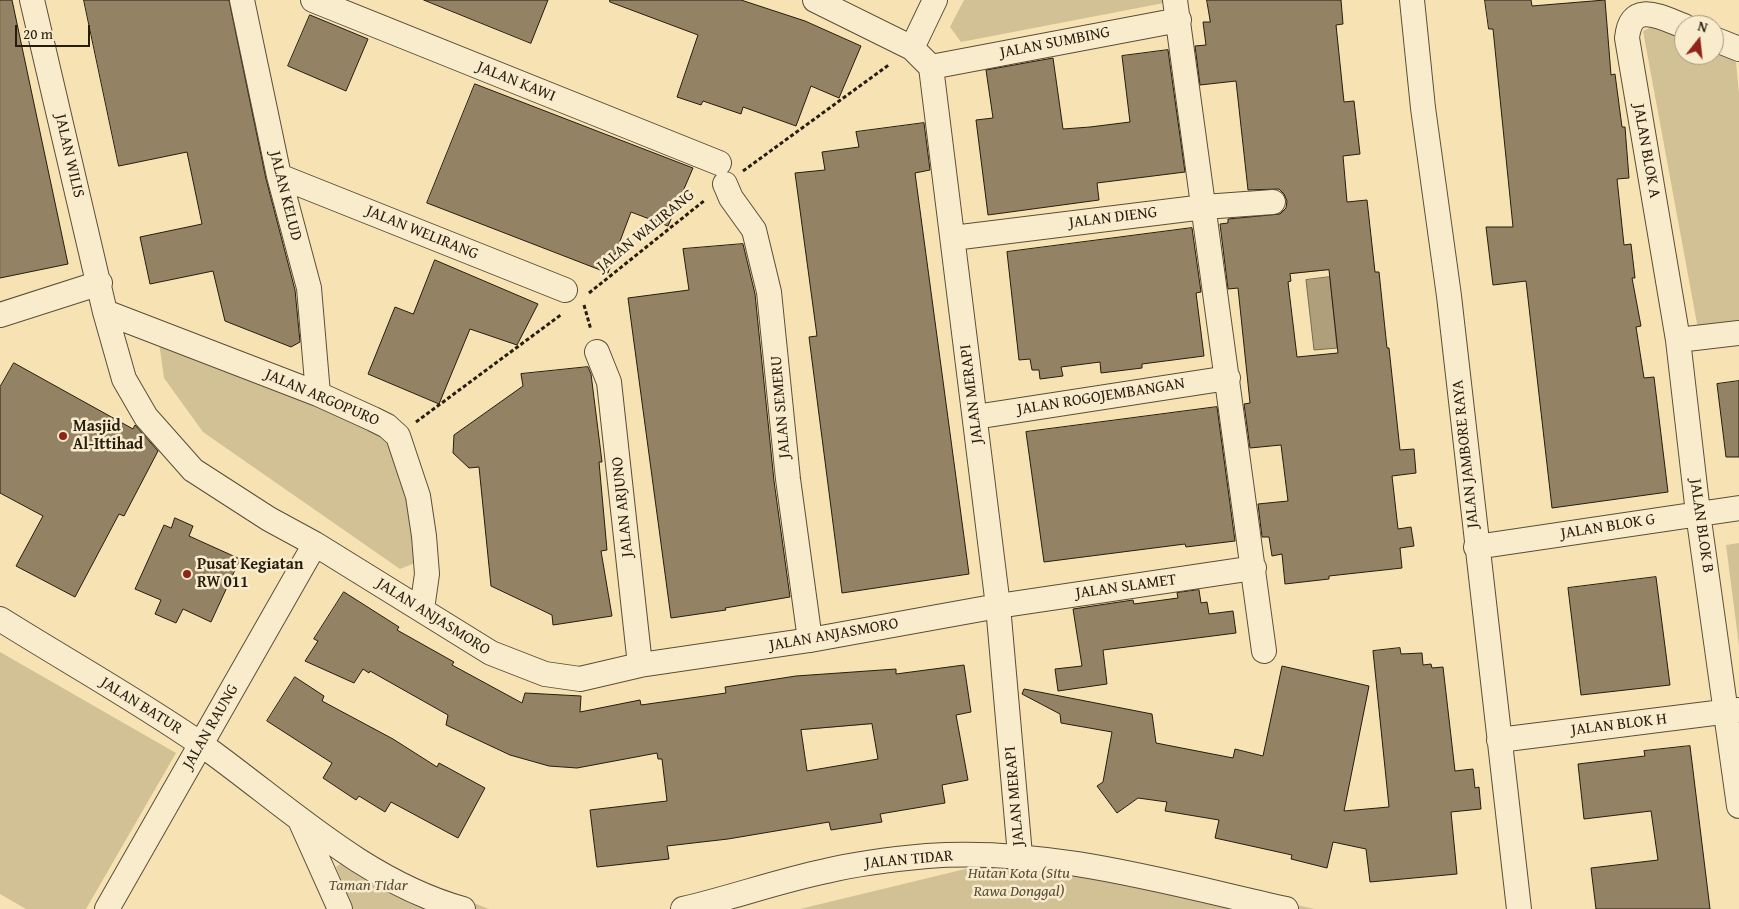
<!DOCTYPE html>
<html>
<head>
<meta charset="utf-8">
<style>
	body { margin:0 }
	#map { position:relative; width:1739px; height:909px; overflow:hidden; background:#f6e2b2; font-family:"Gentium Book Plus",serif }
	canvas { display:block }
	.north { position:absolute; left:1674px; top:15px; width:50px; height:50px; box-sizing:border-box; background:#f9eccd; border:1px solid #a59981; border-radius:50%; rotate:16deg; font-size:14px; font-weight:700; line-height:20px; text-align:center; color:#271d0f }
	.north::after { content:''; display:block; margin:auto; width:18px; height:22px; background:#8f2418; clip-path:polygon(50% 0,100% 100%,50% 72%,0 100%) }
	.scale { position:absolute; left:15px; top:25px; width:75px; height:22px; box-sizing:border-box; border:2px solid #271d0f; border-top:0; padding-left:6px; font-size:15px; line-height:18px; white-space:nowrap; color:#271d0f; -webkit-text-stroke:4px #f9eccd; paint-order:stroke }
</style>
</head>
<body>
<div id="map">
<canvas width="1739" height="909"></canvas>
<div class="north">N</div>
<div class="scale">20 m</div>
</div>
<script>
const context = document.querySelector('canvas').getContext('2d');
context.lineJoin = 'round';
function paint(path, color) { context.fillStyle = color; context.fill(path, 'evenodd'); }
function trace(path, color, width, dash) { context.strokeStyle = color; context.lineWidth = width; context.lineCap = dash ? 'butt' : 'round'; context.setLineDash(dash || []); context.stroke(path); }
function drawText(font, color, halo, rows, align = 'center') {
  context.font = font + ' "Gentium Book Plus",serif'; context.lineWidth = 5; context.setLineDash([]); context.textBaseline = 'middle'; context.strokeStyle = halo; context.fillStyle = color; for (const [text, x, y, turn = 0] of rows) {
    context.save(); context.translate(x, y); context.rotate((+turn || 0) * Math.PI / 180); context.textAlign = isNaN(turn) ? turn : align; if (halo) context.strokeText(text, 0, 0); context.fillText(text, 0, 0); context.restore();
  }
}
paint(new Path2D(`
	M964 0H1163L1164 3 961 42 950 27Z
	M1667 20 1684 30V55H1714V48L1736 62 1739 94V321L1698 329 1643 31Z
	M157 328 403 429 430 557 400 569 203 432 164 378Z
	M1739 543V646L1726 545Z
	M0 652 176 753 86 909H26L0 894Z
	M353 855 489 909H353L336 867Z
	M1019 856 1168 877 1315 909H800Z`), '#d3c196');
const water = new Path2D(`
	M1330 277 1337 348 1314 350 1306 280Z`);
paint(water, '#b09f7b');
trace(water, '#796b50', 1);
const building = new Path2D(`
	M0 0H12L68 264 0 278Z
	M84 0H229L266 179 295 290 300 342 291 347 225 321 213 271 150 284 140 237 202 224 187 152 119 166Z
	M424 0H548L531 43Z
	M610 0H741L805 21 861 46 839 98 811 86 796 126 743 107 741 114 703 101 701 105 677 97 698 35 610 2Z
	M1207 0H1341L1343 24 1336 25 1344 102 1354 101 1360 154 1343 156 1347 202 1367 200 1375 272H1379L1387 348H1389L1400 450 1414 449 1416 473 1392 476 1398 529 1411 527 1414 546 1400 548 1402 568 1329 576V579L1285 584 1282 554 1272 556 1269 537H1262L1258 504 1288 501 1281 445 1250 448 1244 404 1250 403 1238 288 1228 289 1220 224 1228 223V219L1280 214 1286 208 1287 201 1284 194 1279 189 1248 190 1236 81 1200 85 1195 46 1206 45 1203 22H1210ZM1329 270 1338 353 1297 357 1288 282 1291 281 1290 274Z
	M1485 0H1531L1532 6 1605 0 1611 75 1615 74 1622 127H1625L1629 178 1617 179 1624 245 1631 244 1635 278H1632L1641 326 1636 327 1644 378 1654 377 1668 492 1552 508 1526 281 1493 285 1486 227H1513L1493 29H1489Z
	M310 15 368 39 346 91 288 66Z
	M1168 50 1185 172 1097 183 1099 200 988 215 976 120 993 118 986 70 1053 58 1063 129 1090 127 1130 122 1122 56Z
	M475 84 693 168 668 226 631 212 608 273 427 203Z
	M924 123 930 170 915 173 969 574 842 593 809 337 817 336 795 173 825 170 822 152 859 147 856 132Z
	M1192 228 1201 292 1196 293 1204 356 1142 364V368L1101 373 1100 362 1061 367 1063 376 1040 379 1039 370H1032L1030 359 1019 360 1007 252Z
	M743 244 755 294 774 481 790 597 725 608 726 610 671 618 628 298 689 290 683 249Z
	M435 260 538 304 517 345 470 329 439 404 368 374 395 307 413 314Z
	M14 363 133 429 135 425 158 451 124 516 119 514 75 597 16 566 43 516 0 493V387Z
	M588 367 591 374 602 462H599L607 550 601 551 612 616 553 625 552 615 491 586 479 467 469 468 453 453 454 435 523 386 521 374Z
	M1739 381V457H1726L1717 384Z
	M1217 407 1235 541 1186 547 1185 544 1044 562 1026 432Z
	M175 518 193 526 189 536 240 559 211 622 183 609 176 623 155 614 161 600 135 589 164 525 171 528Z
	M1656 577 1670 685 1581 695 1568 588Z
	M1199 590 1201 603 1207 602 1209 614 1233 611 1236 633 1103 650 1107 684 1058 691 1055 669 1082 666 1073 609 1133 600 1134 604 1178 598 1177 593Z
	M344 592 399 627 397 630 454 662 452 665 522 703 525 693 581 696 580 712 640 700 641 705 726 693 725 687 796 676 896 669V674L964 665 971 712 956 715 968 780 942 785 945 803 880 814 882 822 831 830 829 822 728 839 667 846 669 859 597 867 590 810 667 801 662 759H658L657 753 577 768 549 766 510 755 446 725 448 715 370 671 369 673 363 669 354 683 305 661 318 641 314 639ZM872 724 878 759 807 771 801 730Z
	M1400 648 1401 654 1422 653 1423 665 1431 664 1432 668 1443 667 1455 771 1473 769 1475 788 1479 787 1481 809 1451 812 1457 874 1370 882 1366 849 1333 842 1327 868 1291 859 1292 855 1215 838 1219 820 1165 811 1167 802 1138 798 1117 813 1097 786 1103 782 1112 732 1061 723 1060 714 1022 694 1024 689 1152 714 1156 743 1233 758 1235 749 1263 756 1282 666 1369 686 1344 811 1389 807 1373 651Z
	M295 677 324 696 322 701 393 739 437 767 439 763 485 788 458 838 391 802 385 812 359 796 356 800 323 778 332 763 267 721Z
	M1690 746 1710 909H1596L1591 868 1658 860 1651 811 1584 819 1578 764 1645 756 1644 751Z`);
paint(building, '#938364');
trace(building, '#271d0f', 1);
const minor = new Path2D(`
	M32 0 105 312 124 379 146 417 193 470 269 519 315 544 491 653 545 674 580 679 640 665 810 640 998 606 1254 568
	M242 0 279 176 309 288 318 394
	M313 0 719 163
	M815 0 912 48 931 67 998 606 1020 855
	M1175 0 1264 651
	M1412 0 1423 108 1449 296 1519 909
	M1684 26C1660 17 1631 0 1627 38L1678 340 1698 513 1739 806
	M1714 39 1739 49
	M912 48 935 0
	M931 67 1179 20
	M279 176 565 290
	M725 184 731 198 754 230 769 292 788 479 810 640
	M953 238 1204 207 1273 202
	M105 312 318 394 373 419 387 426 398 436 418 496 424 536 427 574 422 609
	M0 315 100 283
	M1678 340 1739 333
	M597 352 609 382 640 665
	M975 417 1228 378
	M1476 547 1739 508
	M0 619C67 661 137 700 202 745 285 804 363 881 463 909
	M1499 740 1739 710
	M300 820 340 909
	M107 909 315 544
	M683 909C731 898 778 881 826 871 859 863 894 859 927 856 1048 847 1169 883 1286 909`);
trace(minor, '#5b4e38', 26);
trace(new Path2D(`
	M743 171 890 64
	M589 293 705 200
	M584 305 591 330
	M416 422 562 314`), '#271d0f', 3, [4, 2.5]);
trace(minor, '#f9eccd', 24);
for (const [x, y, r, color] of [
	[63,436,5,"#8f2418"],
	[187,574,5,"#8f2418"]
]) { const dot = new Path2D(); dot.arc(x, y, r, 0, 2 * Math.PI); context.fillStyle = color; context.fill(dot); trace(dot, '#f9eccd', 2); }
drawText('16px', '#271d0f', '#f9eccd', [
	["JALAN SUMBING",1055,43,-11],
	["JALAN KAWI",516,82,22],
	["JALAN BLOK A",1646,151,80],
	["JALAN WILIS",69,156,77],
	["JALAN KELUD",285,196,76],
	["JALAN DIENG",1113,218,-7],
	["JALAN WALIRANG",646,231,-39],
	["JALAN WELIRANG",422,233,22],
	["JALAN MERAPI",972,394,-97],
	["JALAN ROGOJEMBANGAN",1101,397,-9],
	["JALAN ARGOPURO",322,398,23],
	["JALAN SEMERU",781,407,-95],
	["JALAN JAMBORE RAYA",1466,454,-96],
	["JALAN ARJUNO",623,507,-96],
	["JALAN BLOK B",1701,526,82],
	["JALAN BLOK G",1608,527,-9],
	["JALAN SLAMET",1126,587,-8],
	["JALAN ANJASMORO",433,617,32],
	["JALAN ANJASMORO",834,635,-10],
	["JALAN BATUR",141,706,32],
	["JALAN BLOK H",1619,725,-7],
	["JALAN RAUNG",211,727,-60],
	["JALAN MERAPI",1015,796,-95],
	["JALAN TIDAR",909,860,-5]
]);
drawText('bold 16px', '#271d0f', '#f9eccd', [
	["Masjid",73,427],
	["Al-Ittihad",73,445],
	["Pusat Kegiatan",197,565],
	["RW 011",197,583]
], 'left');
drawText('italic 16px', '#5b4e38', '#f9eccd', [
	["Hutan Kota (Situ",1019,874],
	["Rawa Donggal)",1019,892],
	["Taman Tidar",368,886]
]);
</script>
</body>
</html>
